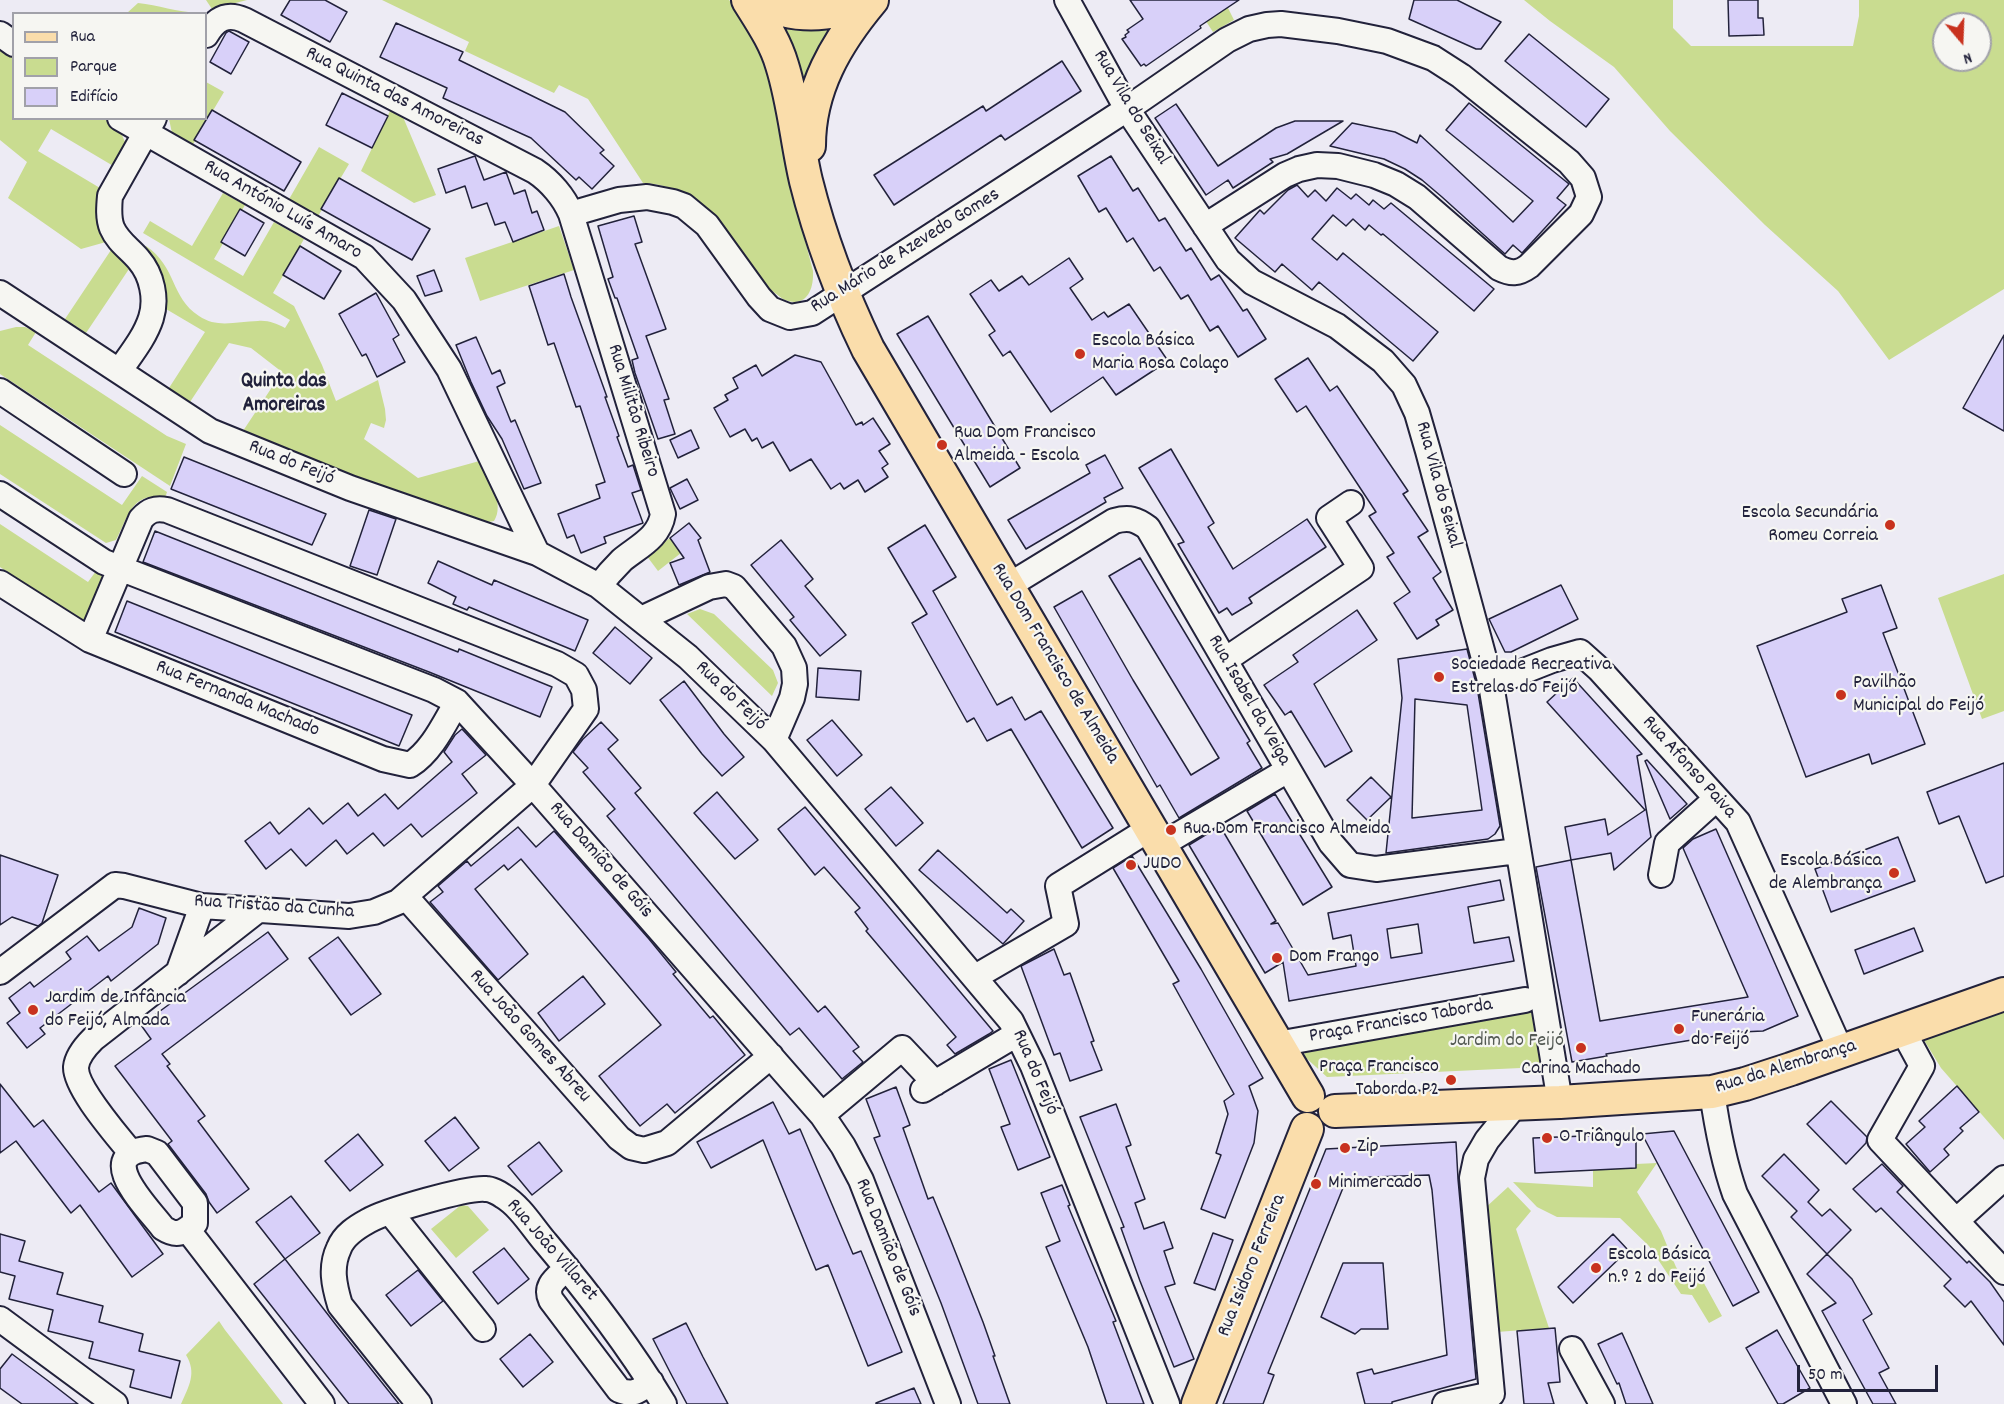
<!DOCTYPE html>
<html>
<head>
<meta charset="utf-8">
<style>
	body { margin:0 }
	#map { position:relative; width:2004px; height:1404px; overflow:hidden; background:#edebf4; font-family:Dekko,sans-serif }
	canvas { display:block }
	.legend { position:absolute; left:12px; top:12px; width:195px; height:108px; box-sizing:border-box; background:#f6f6f2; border:2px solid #a1a1a9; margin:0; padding:8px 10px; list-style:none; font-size:18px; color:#22223b }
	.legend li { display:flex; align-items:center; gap:12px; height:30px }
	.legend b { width:30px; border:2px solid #a1a1a9 }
	.north { position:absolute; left:1932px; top:12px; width:60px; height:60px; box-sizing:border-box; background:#f6f6f2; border:2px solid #a1a1a9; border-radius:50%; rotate:161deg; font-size:16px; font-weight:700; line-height:24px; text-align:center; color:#22223b }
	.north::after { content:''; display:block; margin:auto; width:21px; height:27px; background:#c8321e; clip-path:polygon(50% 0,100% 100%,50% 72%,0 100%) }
	.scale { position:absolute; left:1797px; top:1365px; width:141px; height:27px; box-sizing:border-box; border:3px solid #22223b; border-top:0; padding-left:8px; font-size:18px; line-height:21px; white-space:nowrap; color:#22223b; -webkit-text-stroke:4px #f6f6f2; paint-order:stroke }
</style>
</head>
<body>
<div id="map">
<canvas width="2004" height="1404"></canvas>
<ul class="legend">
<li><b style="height:8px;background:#faddab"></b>Rua</li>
<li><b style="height:16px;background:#c9dc90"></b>Parque</li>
<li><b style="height:16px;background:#d8d0f9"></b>Edifício</li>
</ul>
<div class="north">N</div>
<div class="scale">50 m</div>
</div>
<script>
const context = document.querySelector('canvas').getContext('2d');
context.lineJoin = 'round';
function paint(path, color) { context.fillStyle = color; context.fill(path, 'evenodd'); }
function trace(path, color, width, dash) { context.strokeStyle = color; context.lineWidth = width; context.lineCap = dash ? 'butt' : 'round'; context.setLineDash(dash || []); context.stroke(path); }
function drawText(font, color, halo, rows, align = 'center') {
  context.font = font + ' Dekko,sans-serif'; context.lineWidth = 4.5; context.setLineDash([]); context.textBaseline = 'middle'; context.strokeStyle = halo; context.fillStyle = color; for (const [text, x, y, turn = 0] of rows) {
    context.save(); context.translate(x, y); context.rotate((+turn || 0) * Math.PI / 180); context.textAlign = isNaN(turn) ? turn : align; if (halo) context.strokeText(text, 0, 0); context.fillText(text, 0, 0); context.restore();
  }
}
paint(new Path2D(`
	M206 0H247L212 9Z
	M382 0H729L741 13 771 72 796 206 813 271C814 289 807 308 785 300 777 296 773 289 764 288L694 200C677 189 663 184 643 183L588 99 559 85 554 93 465 51 469 42Z
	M1192 0H1224L1234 20 1213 32Z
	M1524 0H1673V28L1691 46H1853L1859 16V0H2004V289L1889 360 1838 291 1765 225 1670 131 1614 67 1550 21ZM1944 24H1980V60H1944Z
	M138 3C158 5 177 12 198 13H127Z
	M772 20 838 23 808 96Z
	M0 44 13 54 14 118 104 119 119 128 125 142 124 151 115 167 51 129 38 151 100 188C98 208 98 223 106 242L81 249 8 198 27 162 0 140Z
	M206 82 224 92 192 146 172 133 169 119 206 118Z
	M390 111 403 117 436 195 414 203 361 171Z
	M319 147 349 164 317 218 288 201Z
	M223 193 245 205 214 259 243 276 274 222 304 239 273 293 294 306 322 365 336 401 378 380 385 409 386 420 384 428 371 423 364 439 418 478 483 460C489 477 505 505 494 521L483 523 241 434 282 372 251 348 229 343 190 402 169 388 205 332 166 309C168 286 161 265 145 248L146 246C177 267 170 297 199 316 218 329 237 321 258 321 268 320 277 324 285 328L290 320 143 233 150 221 192 246Z
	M559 226 574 270 480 301 465 258Z
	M111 250 129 269 86 333 65 319Z
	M16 327H25L36 332 28 345 167 436 186 444 170 486 0 374V331Z
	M0 425 122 505 142 476 167 492 165 498C131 491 128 518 116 540L106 543 0 474Z
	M0 524 88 582 99 567 105 578 87 619 79 622V617L73 616 0 567Z
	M670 538 681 553 658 571 646 555Z
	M2004 574V711L1982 719 1938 598Z
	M700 609 714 614 773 670 778 683 772 696 687 614Z
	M1531 1011 1542 1067 1327 1077 1305 1057 1304 1052 1309 1048Z
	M2004 1011V1140L1941 1068 1924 1040Z
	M1657 1163 1637 1192 1661 1231 1676 1267 1687 1283 1700 1276 1722 1316 1709 1323 1692 1295 1681 1294 1649 1246 1620 1218 1557 1217 1537 1207 1513 1182 1593 1187V1170L1635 1168 1636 1164Z
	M1508 1187 1531 1211 1516 1229 1549 1328 1497 1332 1484 1209Z
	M461 1205 468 1206 489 1230 456 1258 431 1229Z
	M219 1321 225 1330 283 1404H181C189 1386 197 1373 186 1355Z`), '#c9dc90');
const building = new Path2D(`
	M290 0H325L347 12 330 42 281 15Z
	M1130 0H1239L1200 26 1201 28 1146 66 1144 64 1141 66 1122 39 1126 37 1125 35 1129 32 1127 30 1143 19Z
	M1414 0H1457L1501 22 1481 49H1476L1409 19Z
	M1728 0H1758V18H1763L1764 35 1729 36Z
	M396 23 463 52 459 60 565 112 604 150 600 153 614 166 592 189 579 177 576 180 531 138 443 98 447 88 380 57Z
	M229 31 249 42 231 74 210 62 226 33Z
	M1529 34 1609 99 1586 127 1505 61Z
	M1062 61 1081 91 1005 140 1001 135 894 205 874 175 983 106 986 111Z
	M342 93 388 116 372 148 326 125Z
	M1469 103 1569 184 1557 198 1566 205 1522 253 1513 245 1505 254 1442 197 1422 180 1405 169 1384 159 1330 146 1352 123 1395 132 1417 143 1420 135 1513 222 1533 201 1446 130Z
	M1176 104 1218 166 1276 128 1295 121H1343L1287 154 1270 159 1273 162 1233 188 1228 180 1206 195 1155 118Z
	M212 110 301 162 284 191 194 140Z
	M475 156 484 180 506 172 514 194 525 190 532 213 537 211 544 230 513 242 505 222 495 225 487 203 472 208 465 186 446 193 438 169Z
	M1111 156 1133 191 1138 188 1159 221 1165 218 1186 251 1191 248 1211 280 1219 275 1243 311 1247 309 1266 339 1238 357 1218 326 1210 331 1188 295 1181 299 1160 267 1154 271 1133 238 1127 242 1106 208 1099 212 1078 176Z
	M339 178 430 229 412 260 321 209Z
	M1297 185 1308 197 1315 190 1326 201 1337 188 1351 199 1356 194 1369 205 1373 200 1384 209 1391 203 1494 289 1474 311 1383 234 1381 235 1369 225 1365 230 1353 219 1346 226 1333 215 1312 239 1337 260 1343 253 1438 332 1413 361 1319 282 1312 290 1282 264 1275 272 1235 238 1260 210 1264 214 1288 190Z
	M240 209 264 223 245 256 221 242Z
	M634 216 642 242 635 244 666 329 646 336 669 399 664 400 675 434 658 439 635 373 632 360 638 358 617 298H615L608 279 613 277 598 226Z
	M300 246 341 271 324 299 283 275Z
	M1069 258 1083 279 1070 288 1092 320 1104 312 1108 317 1129 304 1168 361 1116 395 1103 377 1051 412 1010 351 1003 356 989 335 995 331 970 294 991 280 999 291 1022 276 1029 285Z
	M434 270 442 291 425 296 417 276Z
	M564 274 571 297 607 397H605L619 436 617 437 628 467 633 465 641 490 632 493 643 523 604 537 606 543 581 553 574 535 567 538 558 514 600 498 596 485 605 482 580 406 576 407 554 343 548 345 529 286Z
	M376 293 399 335 393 339 405 362 377 377 366 354 362 356 339 314Z
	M928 316 1020 468 990 487 897 334Z
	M2004 335V431L1963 408Z
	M476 337 492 374 500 370 505 383 497 387 511 422 515 420 541 483 524 489 502 439 487 416 471 382 456 345Z
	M795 355 821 362 856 425 862 422 863 425 873 418 890 444 879 451 888 464 882 468 888 477 865 492 858 480 844 489 840 483 831 489 811 459 790 471 773 442 762 448 757 438 752 441 745 429 730 437 714 408 728 400 725 395 738 388 733 378 756 365 762 376Z
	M1308 358 1330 391 1337 386 1408 491 1403 494 1428 531 1418 537 1441 572 1433 578 1453 610 1436 620 1439 625 1417 639 1394 603 1410 592 1387 557 1394 553 1369 516 1376 512 1306 406 1297 412 1275 379Z
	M691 430 699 448 678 458 670 440Z
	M1171 449 1214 523 1208 527 1233 569 1307 519 1326 547 1249 598 1252 603 1232 615 1227 608 1219 613 1178 544 1184 542 1139 468Z
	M1105 455 1123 488 1104 498 1106 502 1026 549 1008 520 1090 473 1086 465Z
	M184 457 326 514 312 545 171 489Z
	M687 479 698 500 680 509 670 488Z
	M369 510 396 519 377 575 350 566Z
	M689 523 701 538 698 540 710 572 679 585 670 563 684 558 670 538Z
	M925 525 956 577 933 591 997 705 1012 697 1025 720 1041 711 1113 828 1082 848 1011 729 987 741 974 718 967 722 912 623 927 614 888 548Z
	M155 531 458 652 459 649 552 687 540 717 429 672 143 562Z
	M781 540 813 579 805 586 846 635 820 656 790 620 794 617 751 565Z
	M1140 558 1250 741 1247 743 1262 768 1179 818 1160 785 1157 787 1054 607 1082 591 1133 680 1191 775 1219 758 1109 576Z
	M438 561 492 585 494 580 588 620 575 651 469 607 467 610 453 604 456 597 428 583Z
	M1561 585 1578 619 1511 652H1505L1489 619Z
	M1881 585 1897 628 1883 633 1925 744 1872 764 1869 754 1806 777 1757 646 1847 612 1842 599Z
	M127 601 412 715 399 746 115 632Z
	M1357 610 1377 640 1314 684 1352 751 1325 767 1291 711 1285 715 1264 685 1298 662 1293 655Z
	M615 627 652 658 630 684 593 653Z
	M1467 649 1477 687 1500 826 1495 834 1488 839 1386 853 1402 698 1398 659ZM1415 699 1467 705 1482 810 1412 818Z
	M818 668 861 671 859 700 816 697Z
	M1573 678 1642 754 1637 756 1651 837 1614 870 1611 853 1571 860 1565 827 1605 819 1608 835 1645 810 1547 702Z
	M684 681 724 734 744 757 722 776 702 754 660 700Z
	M832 720 862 755 837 776 807 740Z
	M601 722 618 740 608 749 641 788 635 793 818 1012 825 1006 859 1047 853 1051 863 1062 842 1079 799 1028 790 1035 607 816 615 809 583 772 588 768 573 752 583 739Z
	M462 729 486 755 462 774 477 793 422 837 411 824 384 846 373 833 347 854 336 840 306 866 291 849 266 869 245 841 270 822 279 834 309 808 323 824 348 803 358 816 385 794 398 809 452 762 444 752 455 735Z
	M1647 760 1687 804 1670 819 1645 761Z
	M2004 763V876L1986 883 1959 816 1939 824 1927 792Z
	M1371 777 1391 797 1367 820 1347 800Z
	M891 787 923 823 896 846 865 809Z
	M717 792 758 840 735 859 694 813Z
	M1275 794 1332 887 1303 905 1247 811Z
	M805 807 993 1031 989 1034 955 1054 947 1045 956 1037 866 931 868 929 855 912 860 908 824 867 815 875 778 829Z
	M1220 826 1276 921 1271 924 1278 923 1308 975 1356 966 1351 935 1333 939 1328 913 1500 880 1504 900 1468 907 1474 943 1509 937 1514 961 1289 1001 1283 962 1265 973 1189 845ZM1418 924 1422 953 1391 958 1387 929Z
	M518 827 536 847 554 831 649 939 676 972 673 974 710 1018 713 1016 745 1055 675 1113 667 1104 640 1126 599 1076 661 1025 521 859 508 870 504 865 475 889 528 954 498 980 430 902 443 892 438 886 467 861 471 866Z
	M1716 829 1798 1016 1763 1031 1741 1032 1606 1054 1607 1056 1572 1062 1536 867 1571 860 1600 1021 1748 997 1683 848 1693 839Z
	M1898 837 1915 881 1831 912 1815 869Z
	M938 850 1007 913 1011 909 1024 921 1003 944 919 870Z
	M0 855 58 875 42 923 38 926 12 917 0 925Z
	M1132 856 1201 969 1263 1078 1249 1086 1258 1111 1254 1143 1225 1218 1201 1209 1221 1155 1216 1153 1228 1114 1224 1101 1234 1094 1173 984 1179 981 1113 868Z
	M139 908 166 918 158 944 111 981 108 976 40 1028 45 1034 27 1048 7 1023 20 1013 9 998 30 982 34 987 71 959 66 952 87 936 99 951 132 927Z
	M1914 928 1923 951 1864 974 1855 950Z
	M268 932 288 959 162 1054 170 1064 167 1066 205 1116 198 1121 249 1189 217 1213 209 1202 206 1194 168 1144 172 1141 115 1066 151 1039 141 1025Z
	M338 937 381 994 351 1015 309 958Z
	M1054 949 1064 975 1070 973 1094 1041 1091 1042 1102 1070 1070 1081 1060 1053 1054 1055 1021 966Z
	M583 976 605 1004 559 1041 538 1013Z
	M1011 1060 1050 1157 1018 1170 1001 1127 1010 1124 989 1069Z
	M0 1084 34 1127 43 1120 99 1192 111 1183 163 1254 132 1277 80 1205 71 1213 16 1141 0 1153Z
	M1957 1086 1979 1112 1960 1128 1963 1131 1944 1149 1949 1155 1930 1172 1906 1144 1925 1127 1919 1121Z
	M896 1087 910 1125 903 1128 928 1199 933 1197 951 1241 983 1322 995 1356H993L1010 1404H978L941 1303 874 1138 880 1136 866 1099Z
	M1831 1101 1867 1137 1866 1143 1846 1164 1807 1124Z
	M773 1102 789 1134 800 1129 853 1254 861 1251 902 1352 868 1366 828 1265 816 1270 763 1140 711 1168 697 1142Z
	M1116 1104 1131 1145 1126 1147 1145 1199 1135 1203 1144 1229 1164 1222 1173 1248 1164 1251 1175 1284 1165 1287 1194 1359 1174 1367 1140 1281 1121 1228 1124 1227 1080 1117Z
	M455 1117 479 1148 449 1171 425 1141Z
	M1674 1131 1759 1292 1733 1306 1642 1134Z
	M358 1134 383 1165 350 1191 325 1161Z
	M1636 1134V1168L1535 1173 1533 1138Z
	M539 1142 562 1171 532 1195 508 1166Z
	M1456 1142 1458 1179 1476 1379 1392 1402V1404H1365L1357 1373 1372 1369 1374 1374 1447 1355 1432 1190 1429 1175 1347 1178 1268 1373 1274 1375 1263 1404H1223L1326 1149Z
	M1784 1154 1819 1190 1808 1202 1822 1216 1830 1209 1851 1230 1827 1254 1791 1217 1797 1211 1762 1176Z
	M1882 1164 1903 1186 1897 1192 1967 1263 1969 1261 1990 1282 2004 1302V1345L1971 1301 1965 1307 1944 1286 1951 1279 1881 1208 1876 1212 1853 1189Z
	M1062 1185 1070 1205 1068 1206 1116 1321 1113 1322 1144 1404H1107L1088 1347 1046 1247 1060 1241 1041 1193Z
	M291 1196 320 1233 285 1259 256 1222Z
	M1213 1233 1233 1240 1215 1290 1194 1283Z
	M0 1234 25 1241 19 1261 63 1273 57 1294 103 1306 99 1322 143 1334 139 1351 180 1361 171 1398 130 1387 134 1370 89 1358 93 1342 48 1331 53 1310 9 1299 15 1276 0 1272Z
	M1613 1234 1628 1250 1573 1303 1558 1287Z
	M504 1248 529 1279 498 1304 473 1272Z
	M1827 1254 1852 1279 1872 1314 1863 1320 1889 1368 1879 1373 1896 1404H1873L1822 1311 1836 1303 1807 1274Z
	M285 1259 336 1325 399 1404H349L254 1284Z
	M1343 1263H1383L1388 1329H1361L1355 1334 1321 1317Z
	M418 1270 443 1301 411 1326 386 1295Z
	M686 1323 703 1357 728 1404H687L671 1374 653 1339Z
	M1555 1328 1560 1382 1548 1383 1554 1404H1524L1517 1331Z
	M1777 1330 1810 1388 1783 1404H1778L1746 1348Z
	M1622 1333 1631 1353 1653 1404H1626L1619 1383 1617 1384 1598 1344Z
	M530 1334 553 1362 523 1387 500 1359Z
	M12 1354 47 1380 78 1404H22L0 1388V1369Z
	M914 1388 921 1404H876V1403Z`);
paint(building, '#d8d0f9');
trace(building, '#22223b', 1.5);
const minor = new Path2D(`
	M1067 0 1127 109 1228 260 1252 282 1337 326 1383 361 1404 385 1417 413 1428 451 1491 684 1560 1102
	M0 34 14 44
	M206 35C215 20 226 12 244 20L535 171C550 181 564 197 571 214L663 514C659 538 639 546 622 560 614 568 606 577 599 586
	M120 118 364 257 404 300 449 369 537 553
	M571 214 619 200 647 197 673 202 684 206 707 225 759 297 770 309 790 317 812 313 1127 109 1227 40 1249 29 1267 25 1281 24 1338 31 1387 41 1433 58 1461 76 1569 162 1583 178 1589 197 1581 214 1529 266C1518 274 1511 274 1499 268L1417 197 1396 184 1374 175 1338 166 1317 165 1299 169 1285 175 1205 226
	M0 293 210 431 350 488 537 553 599 586 688 657 774 740 1011 1021 1033 1066 1167 1404
	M120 370C131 354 145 337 151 318 157 299 152 275 139 260 130 249 118 242 112 228 108 218 109 207 110 196L154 118
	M0 391 124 474
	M0 494 104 562 434 690 457 702 533 785 822 1115 843 1146 861 1180 948 1404
	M0 583 90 640 383 759 410 765C432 751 444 724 457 702
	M1008 586 1114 521C1129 517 1136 519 1148 528L1331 843 1350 865 1376 869 1517 851
	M641 619 709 587 726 584 734 587 784 646 794 668 795 684 792 698 774 740
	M1225 660 1361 568 1329 518 1351 503
	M1491 684 1552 660 1580 652 1599 669 1738 822 1841 1051
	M1161 845 1288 770
	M1661 875 1667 843 1716 799
	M405 896 619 1138 631 1147 644 1150 667 1143 771 1056
	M0 972 115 885 124 886 202 906 349 916 374 912 398 902 533 785 586 709 584 690 576 675 557 664 167 510C155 508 149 510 141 519L90 640
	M178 973 202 906
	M975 977 1066 924 1058 886 1151 828
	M1903 1031 1922 1066 1880 1140 2004 1272
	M1277 1044 1525 1000
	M923 1090 1017 1034
	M1712 1092C1717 1127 1723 1160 1735 1194L1844 1404
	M822 1115 902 1048 935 1083
	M147 1149 157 1153 195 1203V1223C183 1233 177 1237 163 1228 148 1208 93 1155 147 1149Z
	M131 1153C117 1135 75 1088 76 1067 77 1057 86 1046 93 1039L258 910
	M390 1212 483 1329
	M1956 1221 2004 1178
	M187 1229 322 1404
	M567 1268C557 1278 544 1285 551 1300L619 1390C633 1396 639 1391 651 1382
	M0 1319 115 1404
	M1572 1349 1602 1404
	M419 1404 340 1305C334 1285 330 1267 339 1248 344 1235 357 1227 368 1221 385 1211 468 1187 486 1189 491 1189 499 1193 503 1196 520 1206 533 1228 546 1243 589 1294 629 1346 664 1404
	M1445 1404 1492 1394 1472 1178 1476 1159 1487 1140 1517 1103`);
const major = new Path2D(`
	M748 0C761 21 775 41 782 65 794 103 797 143 806 181 821 241 841 293 868 349L1308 1096
	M758 0C792 18 830 18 865 0
	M809 146C809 89 836 43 872 0
	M1335 1111 1560 1102 1712 1092 1745 1084 1791 1069 2004 994
	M1198 1404 1307 1129`);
trace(minor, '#22223b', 28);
trace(major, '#22223b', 36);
trace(minor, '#f6f6f2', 24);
trace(major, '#faddab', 32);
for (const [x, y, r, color] of [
	[1080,354,6,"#c8321e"],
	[942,445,6,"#c8321e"],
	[1890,525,6,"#c8321e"],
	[1439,677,6,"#c8321e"],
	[1841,695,6,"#c8321e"],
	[1171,830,6,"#c8321e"],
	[1131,865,6,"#c8321e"],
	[1894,873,6,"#c8321e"],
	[1277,958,6,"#c8321e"],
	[33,1010,6,"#c8321e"],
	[1679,1029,6,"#c8321e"],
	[1581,1048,6,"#c8321e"],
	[1451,1080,6,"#c8321e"],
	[1547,1138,6,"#c8321e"],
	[1345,1148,6,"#c8321e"],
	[1316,1184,6,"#c8321e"],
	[1596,1268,6,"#c8321e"]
]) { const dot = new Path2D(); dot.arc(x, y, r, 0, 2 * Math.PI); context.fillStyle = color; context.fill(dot); trace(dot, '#f6f6f2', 2); }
drawText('20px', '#22223b', '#f6f6f2', [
	["Rua Quinta das Amoreiras",394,98,27],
	["Rua Vila do Seixal",1130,108,59],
	["Rua António Luís Amaro",282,211,30],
	["Rua Mário de Azevedo Gomes",906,252,-32],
	["Rua Militão Ribeiro",632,411,73],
	["Rua do Feijó",291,464,22],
	["Rua Vila do Seixal",1437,485,75],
	["Rua Dom Francisco de Almeida",1054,664,59],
	["Rua do Feijó",730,697,44],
	["Rua Fernanda Machado",237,700,22],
	["Rua Isabel da Veiga",1248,701,60],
	["Rua Afonso Paiva",1688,768,48],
	["Rua Damião de Góis",600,861,49],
	["Rua Tristão da Cunha",274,908,4],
	["Praça Francisco Taborda",1401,1022,-10],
	["Rua João Gomes Abreu",529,1037,48],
	["Rua da Alembrança",1786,1068,-17],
	["Rua do Feijó",1034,1073,67],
	["Rua Damião de Góis",887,1248,68],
	["Rua João Villaret",551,1251,49],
	["Rua Isidoro Ferreira",1253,1266,-68]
]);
drawText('20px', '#22223b', '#f6f6f2', [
	["Escola Básica",1092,342],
	["Maria Rosa Colaço",1092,365],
	["Rua Dom Francisco",954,434],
	["Almeida - Escola",954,457],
	["Escola Secundária",1878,514,"right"],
	["Romeu Correia",1878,537,"right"],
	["Sociedade Recreativa",1451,666],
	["Estrelas do Feijó",1451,689],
	["Pavilhão",1853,684],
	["Municipal do Feijó",1853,707],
	["Rua Dom Francisco Almeida",1183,830],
	["Escola Básica",1882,862,"right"],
	["de Alembrança",1882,885,"right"],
	["JUDO",1143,865],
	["Dom Frango",1289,958],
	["Jardim de Infância",45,999],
	["do Feijó, Almada",45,1022],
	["Funerária",1691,1018],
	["do Feijó",1691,1041],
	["Praça Francisco",1439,1068,"right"],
	["Taborda P2",1439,1091,"right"],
	["Carina Machado",1581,1070,"center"],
	["O Triângulo",1559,1138],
	["Zip",1357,1148],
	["Minimercado",1328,1184],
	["Escola Básica",1608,1256],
	["n.º 2 do Feijó",1608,1279]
], 'left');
drawText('20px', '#545a54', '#f6f6f2', [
	["Jardim do Feijó",1507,1042]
]);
drawText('bold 21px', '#22223b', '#f6f6f2', [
	["Quinta das",284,383],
	["Amoreiras",284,407]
]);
</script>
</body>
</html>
